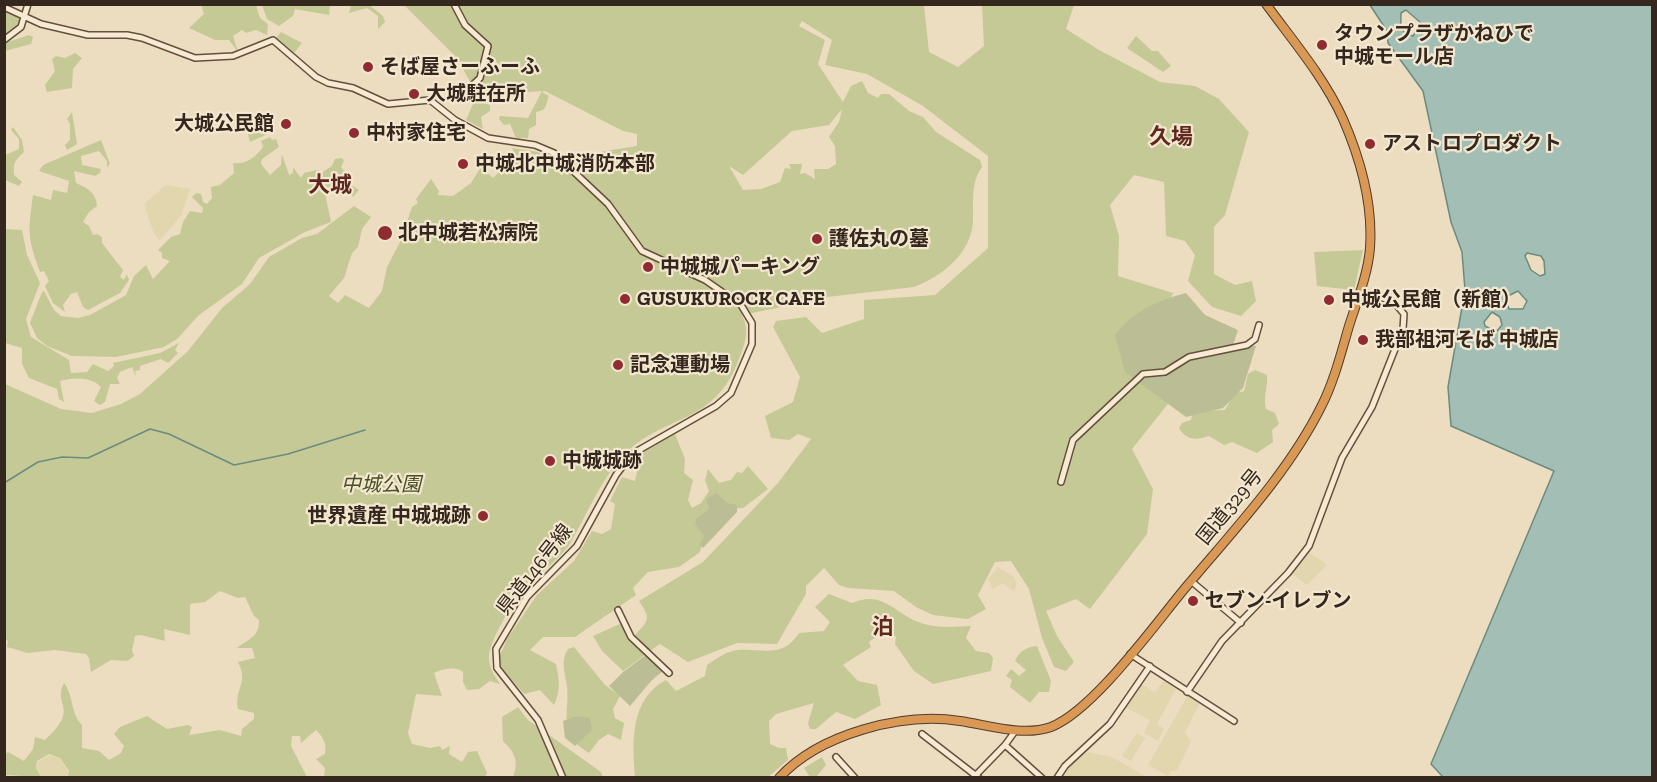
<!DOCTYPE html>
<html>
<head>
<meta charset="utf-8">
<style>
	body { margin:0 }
	#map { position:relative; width:1657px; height:782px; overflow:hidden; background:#ecddc0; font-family:"Zilla Slab",serif }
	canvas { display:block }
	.frame { position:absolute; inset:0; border:6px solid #34271d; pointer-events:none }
</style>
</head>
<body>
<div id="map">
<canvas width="1657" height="782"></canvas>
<div class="frame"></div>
</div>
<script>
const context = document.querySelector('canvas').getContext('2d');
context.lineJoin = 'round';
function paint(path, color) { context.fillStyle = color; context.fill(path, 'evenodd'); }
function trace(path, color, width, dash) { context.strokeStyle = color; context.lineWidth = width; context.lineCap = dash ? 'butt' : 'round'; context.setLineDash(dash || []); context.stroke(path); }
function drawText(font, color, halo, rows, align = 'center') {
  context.font = font + ' "Zilla Slab","Noto Sans JP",serif'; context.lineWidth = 4.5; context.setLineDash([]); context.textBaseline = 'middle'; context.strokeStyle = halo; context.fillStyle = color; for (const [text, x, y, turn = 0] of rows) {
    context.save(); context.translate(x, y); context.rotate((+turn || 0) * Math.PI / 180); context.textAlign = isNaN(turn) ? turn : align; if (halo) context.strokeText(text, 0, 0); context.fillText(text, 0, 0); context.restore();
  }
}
paint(new Path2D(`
	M166 185 190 189 181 216 160 240 154 234 144 204Z
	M1310 553 1327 565 1307 585 1292 573Z
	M998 567 1013 576 1017 584 1014 591 1002 583 993 589 988 579Z
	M1164 680 1176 689 1157 724 1164 729 1158 741 1144 733 1150 720 1126 708 1141 684 1160 696 1155 692Z
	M1188 695 1200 702 1185 733 1191 741 1177 771H1171L1168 776 1148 765Z
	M1137 733 1145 738 1131 761 1122 756Z
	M1087 752 1112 757 1147 777 1059 778 1070 764Z
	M49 755 59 758 71 776 42 777 36 768 38 762Z`), '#e1d6ae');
paint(new Path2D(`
	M201 4 256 5 260 18 268 24 267 35 256 30 246 33 242 30 233 36 238 52 229 40H215L189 28 204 14Z
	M262 5H330L329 15 295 9 293 16 279 26 267 19Z
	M351 5H369L383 16 385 22 378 29V16L367 8 349 13Z
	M404 5H924L929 52 958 67 984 46 982 5H1074L1066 29 1099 50 1160 82 1195 86 1219 99 1249 132 1225 215 1214 227V274L1235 285 1252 281 1256 301 1241 316 1212 307 1188 281 1195 255 1185 241 1166 236 1164 182 1134 175 1110 205 1119 236 1118 276 1173 293 1151 346 1204 373 1167 405 1132 449 1153 489 1147 534 1090 609 1076 599 1046 611 1057 636 1074 662 1066 671 1054 667 1042 638 1029 589 1011 561 995 562 978 595 986 609 968 619 933 615 916 607 894 591 848 588 839 585 824 568 806 586V594L777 644 737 643 688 662 660 644 650 651 635 635C649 620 651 619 639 601L703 562 778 483 811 439 798 434 789 440 771 438 765 416 793 402 800 377 773 327 776 321 806 317 822 333 864 319V300L935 295 988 248V156L923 106 867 74 825 65 832 40 802 21 799 26 825 40 818 64 843 102 851 86 862 81 868 93 878 98 881 94H889L909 111 923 117 936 132 980 160 982 167C970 184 974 202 973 222 971 253 943 276 914 287L810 299 802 303 742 315C750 332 745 343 739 359 713 428 664 412 622 457 603 477 584 519 570 544 558 560 544 570 530 583 517 596 487 641 489 660 490 669 495 677 500 684L490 681 479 689 467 690 463 682V672C456 666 442 669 434 673L442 696 416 694 408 733 412 744 430 748 440 746 442 750 450 746 449 754 462 762 468 752 477 751 487 773 485 777H324L325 768 316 759 325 754C327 744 323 737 316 730L301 743 300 736H292L291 746 307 777H68L69 771 60 758 49 754 37 761 36 768 41 777 5 775V755L8 752 24 761 33 749 35 737 45 740C81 707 52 706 64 683 74 696 70 713 82 725V748L99 751 109 760 121 753 124 746 114 734 120 727 147 716 167 729 188 725 192 727 189 735 220 730 241 736 242 729 254 719V713L238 709C234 688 249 684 238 662L255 658 252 648H237C248 639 260 637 259 620L254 616 245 597 238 598 220 591 205 602 190 604V635L164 629 165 641 141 635 135 636 132 650 134 656 127 661 111 660 91 672 89 658 86 654 55 650 28 653 7 647 8 641 4 638 5 384 61 409 92 413 121 404 140 394 188 351 222 308 250 284 269 257 302 238 317 234 354 206 371 217 362 229 358 247 352 253 344 278 329 296 338 303 345 295 369 308 382 291 387 267 400 242 412 207 418 203 416 199 431 179 439 191 438 195 453 196 471 183 481 167 493 178 503 168H512L517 160 512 148 538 152 563 171 584 161 587 154 637 146V134L623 131 545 91 542 92 549 96C545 105 548 110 536 112V125L529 129 528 138H516L510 124 504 125 499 119 500 116 528 118 542 91 478 96 457 58ZM842 109 839 122 829 137 835 146 836 164 828 169H814L815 179 805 173 800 174 802 164H789L791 169 785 168 780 182 761 189 743 190 729 166 743 175 792 131 829 125Z
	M5 11 20 18C19 27 11 31 5 36Z
	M281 32 302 43 294 53 276 38Z
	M29 35 33 37 31 44 5 51V43Z
	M1136 36 1152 51H1158L1171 66 1163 72 1127 48Z
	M75 53 82 58 73 69 72 88 47 92 45 85 55 71 52 59 56 56 65 58Z
	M466 98 490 105V111L481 117 483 129 466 120 473 104Z
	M72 112 77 144 67 150 65 145 70 140V124L67 119Z
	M246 117C258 116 270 120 274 131L250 142 244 120Z
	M13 127 22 140 24 152C15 160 13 163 14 175L22 182 19 186 5 180V155L19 149V139L11 130Z
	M270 137 272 140 276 139 279 147 262 159 261 164 270 175 281 165 282 154 289 175 293 173V167L301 178 304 173 317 170 321 173 332 166 335 159 342 158 344 161 341 167 347 175 345 181 359 190 353 197 348 192 341 196 323 184 331 222 305 232 259 258 242 284 199 315 177 339 164 347 116 357 72 356 47 346 37 338 30 323 42 292 44 291 54 310 61 316 78 318 90 315 126 295 134 276 146 265 153 279 170 261 162 258V253L158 250 171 237 180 234 183 222 190 211 202 213 203 208 192 197 196 193 201 194 203 202 207 204 212 198 211 187 220 185 234 173 233 163C246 165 256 157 263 147L261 141Z
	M101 140 110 164 107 167V161L99 151 81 156 82 165 101 169 100 173 95 176 74 171 76 183C88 188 96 193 97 206L89 212 83 222 89 226 93 235 97 234 102 237V243L123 270 120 277 124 280 127 274 129 280 120 293 88 310 83 307 77 292 71 294 63 305 65 312 53 303 45 286 49 281 44 271 40 272C27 236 28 232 33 195L51 200 53 190 67 193 69 181 39 171 43 165Z
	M4 229 22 230 27 255 40 283 26 319 31 337 69 360 71 373 87 372 93 364 108 371 114 366 113 363 160 353 179 343 175 350 178 353 168 363 161 359 140 366V370L135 371 136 377 132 367 120 372 117 378 120 384H110L105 402 100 405 94 401 101 387C92 377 73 377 60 381L64 402 59 399 57 389 29 378 22 364V348L5 343Z
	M1363 250 1354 290 1317 286 1314 252Z
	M1255 370 1267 375C1268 388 1263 396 1266 409L1275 413 1279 424 1272 430 1273 442 1257 453 1232 442 1224 445 1209 436C1196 440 1187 441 1179 428L1182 423 1191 420 1193 411 1225 410 1234 394 1244 391 1248 374Z
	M675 434 685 459 684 473 693 480 688 500 692 508 701 503 709 491 705 480 708 469 719 483 731 480 737 472 742 473 748 466 768 489 743 508 712 510 700 552 679 567 648 572 633 588 636 595 575 637H543L530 650 556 664C559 679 561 690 554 705L540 690 524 694 502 669 499 658 507 639 537 595 574 561 592 531 602 534 611 529 615 504 610 501 622 477 635 481 641 454Z
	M829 594 852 603C885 589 895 616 924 624 939 628 955 627 971 626L966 638 976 651 989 653 993 658 991 671 933 684 914 671 895 644 896 637 887 629 869 642 871 647 843 665 858 681 877 685 881 705 855 719 836 712 816 729H810L808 723 814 703 776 714 769 721 770 744 779 748H786L788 760 768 777H635C632 742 630 699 666 680L676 691 705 676 707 665C716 659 726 651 738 650 764 648 782 659 799 633L824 631 830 622 815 607Z
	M624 622 626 636 646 654 623 671 602 651 593 636Z
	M1037 646 1051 681 1049 692H1039L1030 703 1010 687 1012 680 1006 676 1011 669 1019 676 1026 670 1015 661C1019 651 1027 647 1037 646Z
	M574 647 605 685 620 696 613 709 615 718 624 723 621 740 608 734 599 740 589 753C556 733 570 715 567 686 565 672 560 662 568 649Z
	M518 707 528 720 601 772 603 777H513C519 760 515 753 503 741L502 717Z
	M822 757 826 765 816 777H810L804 768Z`), '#c5c995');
paint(new Path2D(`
	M1186 293 1205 315 1238 330 1233 345 1256 346 1243 388 1223 408 1186 417 1125 372 1115 335C1133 311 1157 301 1186 293Z
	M717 493 727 503 737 505V512L703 548 700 545 704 536 695 524 697 518 709 509 706 499Z
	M647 654 663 671 652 680 630 706 609 686 623 672Z
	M577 716 590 718 592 730 575 746 565 738 563 721Z`), '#bbbe94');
const water = new Path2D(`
	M1370 5H1652V777H1443L1431 764 1554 471 1451 426 1448 387 1465 290 1462 252 1451 222 1423 91 1388 43 1387 31ZM1406 10 1421 23 1413 36C1398 32 1401 25 1401 13ZM1527 253 1541 256 1544 261 1545 274 1540 276 1531 270 1525 256ZM1518 291 1527 301 1523 309H1509L1506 300 1508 296ZM1492 312 1500 317 1502 325 1496 332 1485 326 1484 322Z`);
paint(water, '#a3beb5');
trace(water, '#6b8b81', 1.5);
trace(new Path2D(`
	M4 483 38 462 62 457 88 458 150 429 169 434 234 465 288 454 365 430`), '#6b8b81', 1.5);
const secondary = new Path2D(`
	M454 4 465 25 488 46 480 78 463 94
	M4 7 41 24 88 35H127L142 38 195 58 233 56 273 40 316 77 328 83 353 88 388 104 430 100 455 120 488 138 535 145 554 153 608 204 642 251 705 280 741 305 752 323V344L731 393 716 406 632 454 616 475 577 546 527 597 496 649 497 668 538 720 563 778
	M4 40 21 27 28 4
	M1061 482 1073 440 1143 374 1165 372 1189 357 1247 345 1255 339 1259 325
	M1191 581 1241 623
	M618 610 631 637 669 673
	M1130 654 1234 721
	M1187 692 1222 641 1288 573 1309 546 1342 458 1372 407 1403 329 1404 314 1393 301 1360 291
	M922 734 979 778
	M1005 745 1042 778
	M836 757 855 778
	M973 778 1005 745 1016 730
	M1057 778 1065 766 1110 724 1150 666`);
const highway = new Path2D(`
	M779 778C819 734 902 712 960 721 988 725 1023 737 1051 727 1094 710 1155 624 1186 587 1233 531 1288 473 1321 407 1334 382 1341 353 1349 326 1357 301 1368 274 1370 248 1373 205 1360 158 1343 119 1324 77 1293 41 1266 4`);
trace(secondary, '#654f3c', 8);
trace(highway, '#513c2d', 10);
trace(secondary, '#f7ead3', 5);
trace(highway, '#d99853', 8);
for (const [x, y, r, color] of [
	[1322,45,6,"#902c31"],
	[368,67,6,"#902c31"],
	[414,94,6,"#902c31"],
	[286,124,6,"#902c31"],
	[354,133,6,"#902c31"],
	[1370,144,6,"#902c31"],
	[463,164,6,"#902c31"],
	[385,233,8,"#902c31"],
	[817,239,6,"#902c31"],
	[648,267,6,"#902c31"],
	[625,299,6,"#902c31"],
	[1329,300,6,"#902c31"],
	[1363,340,6,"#902c31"],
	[618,365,6,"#902c31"],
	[550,461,6,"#902c31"],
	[483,516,6,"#902c31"],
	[1193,601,6,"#902c31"]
]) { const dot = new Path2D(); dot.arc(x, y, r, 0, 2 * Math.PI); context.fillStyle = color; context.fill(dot); trace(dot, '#f3e7cf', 2); }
drawText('bold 20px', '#34271d', '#f3e7cf', [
	["タウンプラザかねひで",1334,34],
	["中城モール店",1334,57],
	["そば屋さーふーふ",380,67],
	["大城駐在所",426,94],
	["大城公民館",274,124,"right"],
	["中村家住宅",366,133],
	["アストロプロダクト",1382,144],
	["中城北中城消防本部",475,164],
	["北中城若松病院",398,233],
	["護佐丸の墓",829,239],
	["中城城パーキング",660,267],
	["GUSUKUROCK CAFE",637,299],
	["中城公民館（新館）",1341,300],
	["我部祖河そば 中城店",1375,340],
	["記念運動場",630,365],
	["中城城跡",562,461],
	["世界遺産 中城城跡",471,516,"right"],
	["セブン-イレブン",1205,601]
], 'left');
drawText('italic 20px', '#474f24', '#f3e7cf', [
	["中城公園",381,485]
]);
drawText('20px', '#34271d', '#f3e7cf', [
	["国道329号",1230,507,-51],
	["県道146号線",535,570,-52]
]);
drawText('bold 22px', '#5f281e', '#f3e7cf', [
	["久場",1171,138],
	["大城",330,186],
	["泊",883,628]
]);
</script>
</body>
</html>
